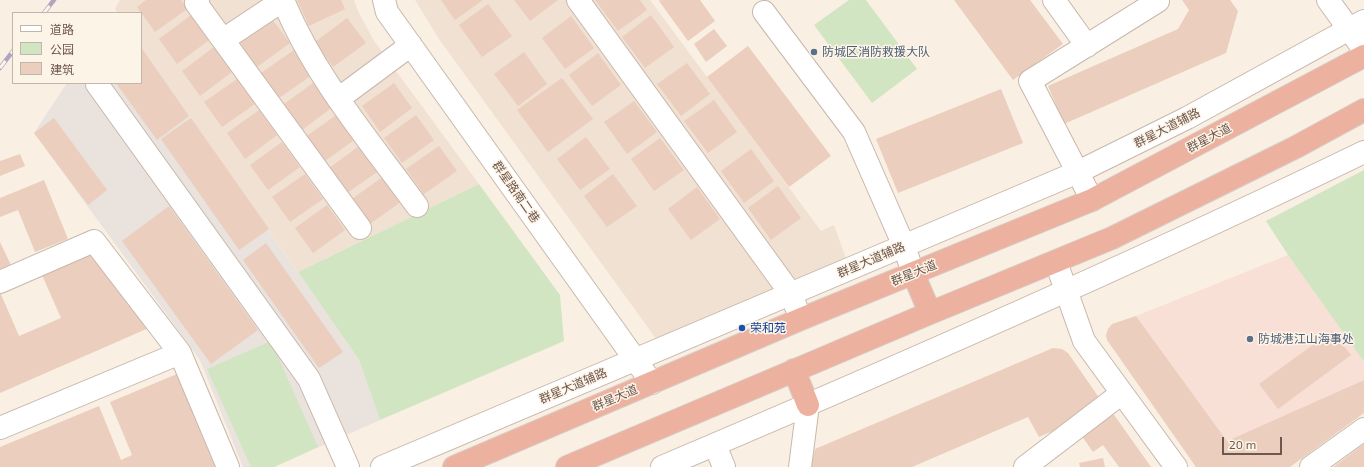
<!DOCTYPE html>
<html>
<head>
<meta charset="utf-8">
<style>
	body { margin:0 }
	#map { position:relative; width:1364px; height:467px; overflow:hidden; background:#f9efe2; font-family:"Exo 2","Noto Sans SC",sans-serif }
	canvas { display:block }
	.legend { position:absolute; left:12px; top:12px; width:130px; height:72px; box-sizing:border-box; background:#fdf4e8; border:1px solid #c4b5aa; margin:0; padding:5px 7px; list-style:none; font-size:12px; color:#6e574c }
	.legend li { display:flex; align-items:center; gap:8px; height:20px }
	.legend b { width:20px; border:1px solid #c4b5aa }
	.scale { position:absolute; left:1222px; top:437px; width:60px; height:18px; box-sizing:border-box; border:2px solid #6e574c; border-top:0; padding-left:5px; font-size:12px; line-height:14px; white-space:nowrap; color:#6e574c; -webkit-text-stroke:3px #fdf4e8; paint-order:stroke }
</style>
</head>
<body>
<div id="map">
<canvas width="1364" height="467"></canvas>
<ul class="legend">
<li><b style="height:5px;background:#fff"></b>道路</li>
<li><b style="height:11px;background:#d2e5c3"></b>公园</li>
<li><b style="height:11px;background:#ebcebd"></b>建筑</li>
</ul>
<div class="scale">20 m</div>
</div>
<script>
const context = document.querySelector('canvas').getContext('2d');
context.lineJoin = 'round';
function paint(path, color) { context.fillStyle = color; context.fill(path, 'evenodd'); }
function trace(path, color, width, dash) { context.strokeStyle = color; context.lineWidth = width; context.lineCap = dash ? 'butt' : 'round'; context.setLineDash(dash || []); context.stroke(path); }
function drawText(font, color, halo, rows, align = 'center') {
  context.font = font + ' "Exo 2","Noto Sans SC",sans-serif'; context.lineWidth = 3; context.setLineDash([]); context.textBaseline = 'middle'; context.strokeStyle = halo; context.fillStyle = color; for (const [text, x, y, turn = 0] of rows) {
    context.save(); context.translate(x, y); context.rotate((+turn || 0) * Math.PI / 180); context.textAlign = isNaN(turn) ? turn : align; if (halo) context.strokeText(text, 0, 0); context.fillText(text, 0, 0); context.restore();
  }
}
paint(new Path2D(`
	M120 0H354L358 11 374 41 479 184 298 272 141 47V13H118L115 9Z
	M415 0H650L821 231 834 225 846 259 657 340 439 39Z`), '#f0e1d2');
paint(new Path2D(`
	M1288 255 1364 362V380L1227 441 1136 316Z`), '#f8e0d7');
paint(new Path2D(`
	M141 47 359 360 380 420 274 467H243L200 360 34 133 67 83H141Z`), '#e9e2dd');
paint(new Path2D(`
	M849 0H866L917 69 872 103 814 25Z
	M1364 170V362L1288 255 1266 221Z
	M479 184 560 295 564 341 380 420 359 360 298 272Z
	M271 341 318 447 274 467H251L207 369Z`), '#d2e5c3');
paint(new Path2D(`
	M146 0H181L187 9 155 32 137 7Z
	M297 0H341L345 9 309 26Z
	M441 0H483L455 20Z
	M514 0H558L530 21Z
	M595 0H640L647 10 618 31Z
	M660 0H700L715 21 688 41 659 1Z
	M954 0H1030L1063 44 1013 80Z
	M1182 0H1230L1238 11 1226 53 1064 124 1048 86 1178 29 1189 10Z
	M488 4 512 36 482 57 459 25Z
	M191 15 209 40 177 64 159 39Z
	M651 15 674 47 645 68 622 37Z
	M571 16 594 48 565 69 542 38Z
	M271 18 290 43 257 67 239 41Z
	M347 18 366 43 333 67 315 42Z
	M714 29 727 46 706 62 694 44Z
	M748 46 831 156 789 187 707 77Z
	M141 47 189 116 157 140 116 83H141Z
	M214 47 232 72 200 96 182 71Z
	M294 50 312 75 279 98 261 73Z
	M524 52 547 84 518 106 494 74Z
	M598 53 621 85 592 106 569 75Z
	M687 63 710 94 681 116 657 84Z
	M562 78 593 119 548 152 517 110Z
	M237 79 255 104 222 127 204 102Z
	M316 81 334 106 302 130 284 104Z
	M394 83 412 108 380 132 362 106Z
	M1001 89 1023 143 898 193 876 139Z
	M714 100 737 132 708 153 684 121Z
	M634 101 657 132 627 154 604 122Z
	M259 110 277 135 245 159 227 133Z
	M339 113 357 138 325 161 307 136Z
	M416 115 434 140 402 163 384 138Z
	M54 118 107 190 88 205 34 133Z
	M191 118 269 229 239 250 161 139Z
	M586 137 610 169 580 190 557 159Z
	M660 138 684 170 654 191 631 159Z
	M282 142 300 167 268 190 250 165Z
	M362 144 380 170 347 193 329 168Z
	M439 146 457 171 424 194 406 169Z
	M751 149 774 181 744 203 721 171Z
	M20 154 25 166 0 176V161Z
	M305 174 323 199 290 222 272 197Z
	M613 174 637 206 607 227 584 196Z
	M384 176 402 201 370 224 352 199Z
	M44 180 68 239 35 252 18 210 0 217V198Z
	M778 186 801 218 771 240 748 208Z
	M697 187 720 219 691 240 668 209Z
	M327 205 345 230 313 253 295 228Z
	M169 206 258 330 211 364 122 241Z
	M0 242 11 265 0 270Z
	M266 243 343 352 319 368 243 260Z
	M92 253 151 327 0 393V292L19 336 61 318 42 275Z
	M1136 316 1227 441 1364 380V413L1290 467H1196L1107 340 1106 335 1108 329 1112 324Z
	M1332 331 1351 355 1278 409 1259 384Z
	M1053 348 1062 349 1068 353 1100 399 1060 428 1039 437 1028 417 912 467H811L815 449Z
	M177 374 215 467H0V447L99 406 121 460 132 455 110 402Z
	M1112 412 1151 467H1119L1103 445 1093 452 1081 435Z
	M1364 444V467H1333L1348 456Z
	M1103 458 1105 467H1080L1079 463Z`), '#ebcebd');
const minor = new Path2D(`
	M198 0 196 3 360 228
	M283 0C314 76 369 140 417 206
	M384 0 387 12 652 383
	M578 0 791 294 796 307
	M1054 0 1087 46
	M1328 0 1364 50
	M764 12 854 132 904 246 913 273
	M223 40 283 0
	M97 84 309 379 348 467
	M338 99 411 45
	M1092 200 1030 81 1158 1 1157 0
	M1056 262 1084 341 1176 467
	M0 282 94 241 180 353 228 467
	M0 428 180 353
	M715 445 724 467
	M382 467 1078 172 1187 118 1364 21
	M662 467C898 367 1133 264 1364 152
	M800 467 808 405
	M1025 467 1122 393
	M1311 467 1364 429`);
const highway = new Path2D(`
	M913 273 930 313
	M794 370 808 405
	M454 467 801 319 1092 200 1364 56
	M567 467 930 313 1112 238 1296 147 1364 110`);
trace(minor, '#c8b7ab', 24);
trace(highway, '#d6d0cd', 24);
trace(minor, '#fff', 22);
trace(highway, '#edb19f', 22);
const rail = new Path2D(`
	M44 13 54 0
	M0 68 13 51`);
trace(rail, '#b2a3c0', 4.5);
trace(rail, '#fdf4e8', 3, [9]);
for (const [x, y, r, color] of [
	[814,52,4,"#5c6f8a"],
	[742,328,4,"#1a4fb4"],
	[1250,339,4,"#5c6f8a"]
]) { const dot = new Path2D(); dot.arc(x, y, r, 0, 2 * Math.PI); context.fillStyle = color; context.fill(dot); trace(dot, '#fdf4e8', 1.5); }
drawText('12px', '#4e5e75', '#fdf4e8', [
	["防城区消防救援大队",822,52],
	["防城港江山海事处",1258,339]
], 'left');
drawText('12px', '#6e574c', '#fdf4e8', [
	["群星大道辅路",1167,128,-27],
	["群星大道",1209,138,-28],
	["群星路南二巷",516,192,55],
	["群星大道辅路",871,260,-23],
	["群星大道",914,273,-22],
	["群星大道辅路",573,386,-23],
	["群星大道",615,398,-23]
]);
drawText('12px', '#164399', '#fdf4e8', [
	["荣和苑",750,328]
], 'left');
</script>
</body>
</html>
